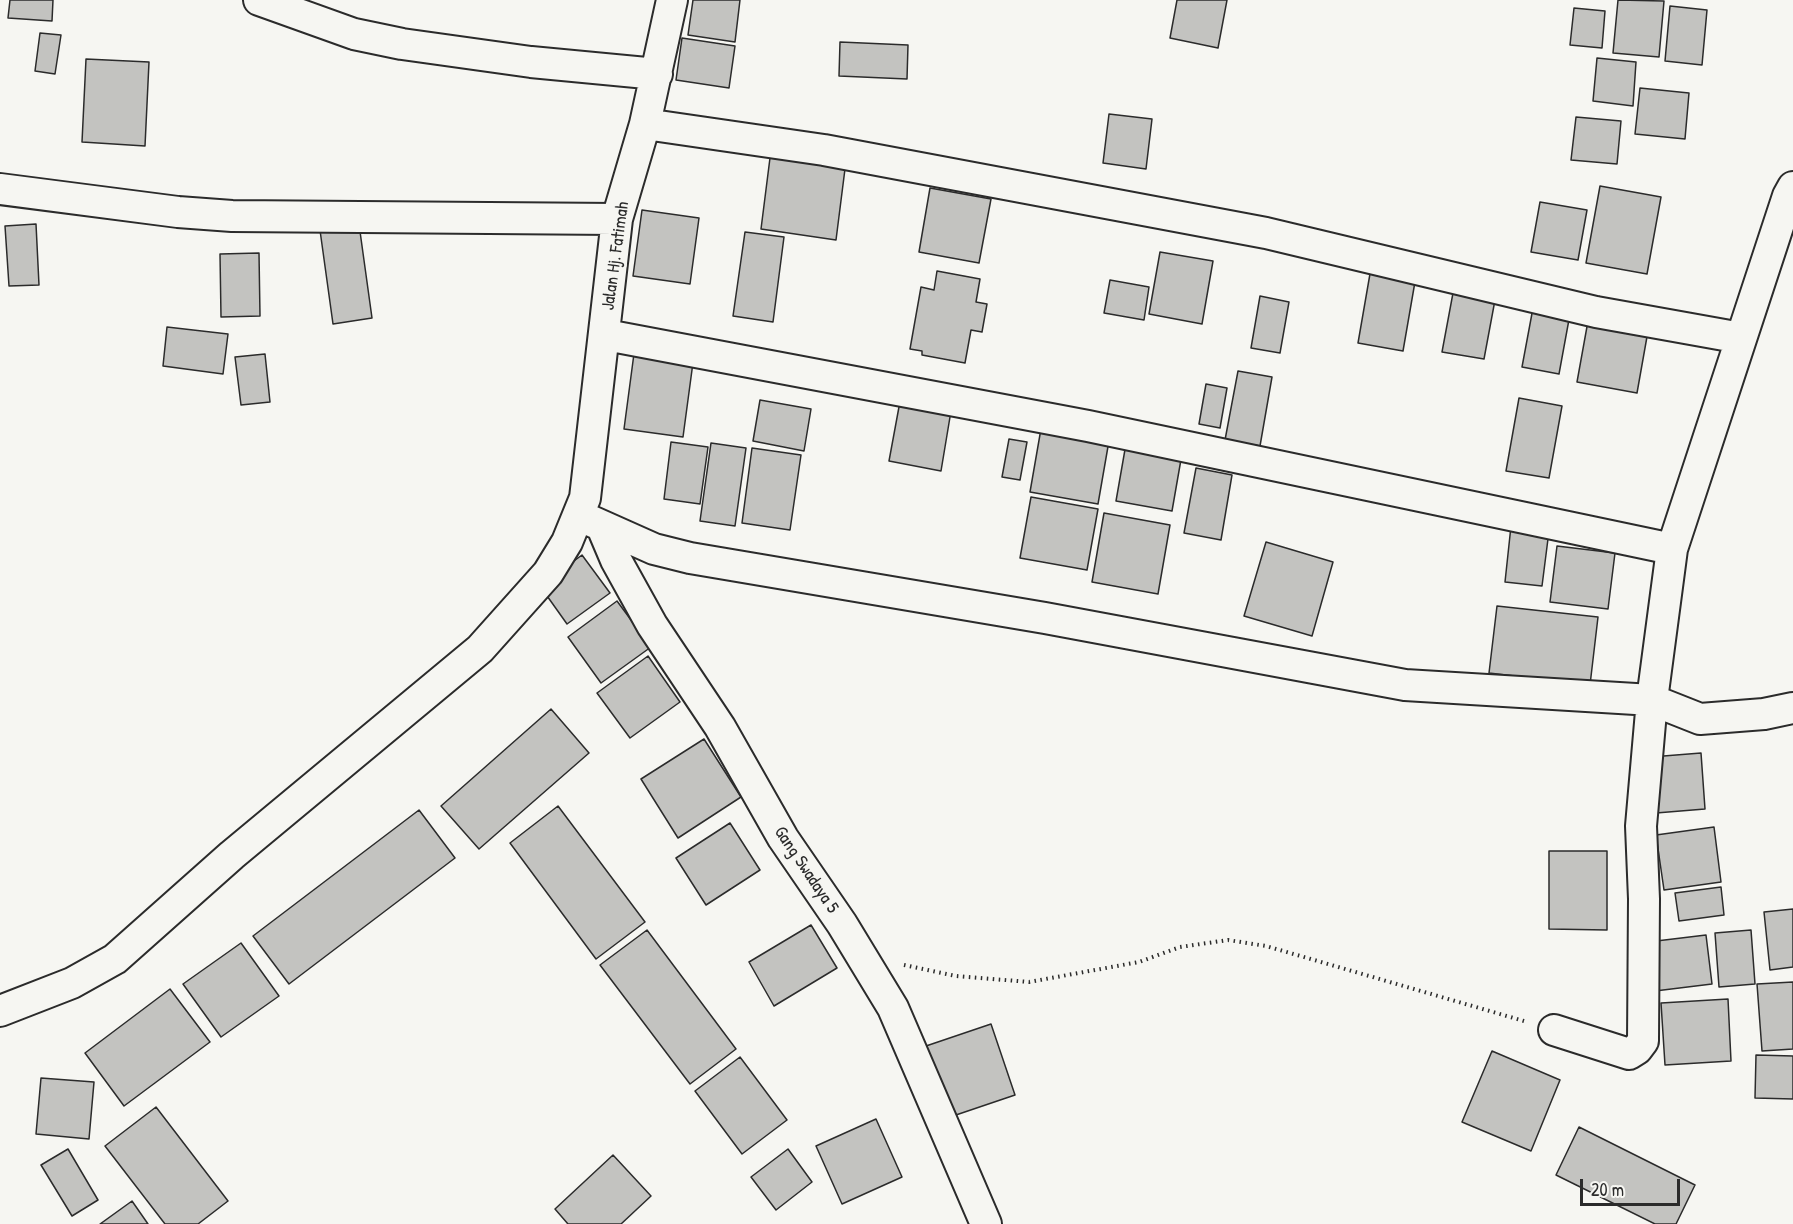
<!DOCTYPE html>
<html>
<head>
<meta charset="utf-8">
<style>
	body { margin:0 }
	#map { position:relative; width:1793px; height:1224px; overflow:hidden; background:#f6f6f2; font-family:"Patrick Hand",sans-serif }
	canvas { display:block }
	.scale { position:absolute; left:1580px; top:1179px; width:100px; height:27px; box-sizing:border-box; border:3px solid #2b2b2b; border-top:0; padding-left:8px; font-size:18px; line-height:21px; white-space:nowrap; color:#2b2b2b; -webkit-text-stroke:4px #f6f6f2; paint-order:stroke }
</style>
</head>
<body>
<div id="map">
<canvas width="1793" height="1224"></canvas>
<div class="scale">20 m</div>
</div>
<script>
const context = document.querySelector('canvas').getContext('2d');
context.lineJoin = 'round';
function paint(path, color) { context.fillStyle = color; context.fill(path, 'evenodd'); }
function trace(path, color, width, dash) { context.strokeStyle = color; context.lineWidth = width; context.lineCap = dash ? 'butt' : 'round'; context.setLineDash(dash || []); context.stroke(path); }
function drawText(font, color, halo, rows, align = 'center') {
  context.font = font + ' "Patrick Hand",sans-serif'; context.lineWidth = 5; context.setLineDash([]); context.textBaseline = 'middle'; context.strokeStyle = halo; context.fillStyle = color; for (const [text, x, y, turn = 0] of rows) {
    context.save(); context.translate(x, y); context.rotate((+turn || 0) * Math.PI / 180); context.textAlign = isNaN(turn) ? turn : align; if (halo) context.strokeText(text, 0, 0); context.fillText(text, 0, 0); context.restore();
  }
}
const building = new Path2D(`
	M10 0H53L52 21 8 18Z
	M693 0H740L735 42 688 35Z
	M1177 0H1227L1218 48 1170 38Z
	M1618 0 1664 1 1659 57 1613 53Z
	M1670 6 1707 10 1702 65 1665 61Z
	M1574 8 1605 11 1602 48 1570 45Z
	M40 33 61 35 55 74 35 71Z
	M682 38 735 46 729 88 676 80Z
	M840 42 908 45 907 79 839 76Z
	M1597 58 1636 62 1633 106 1593 101Z
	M86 59 149 62 145 146 82 142Z
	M1640 88 1689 93 1685 139 1635 134Z
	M1109 114 1152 119 1146 169 1103 163Z
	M1576 117 1621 121 1617 164 1571 160Z
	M771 150 846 161 836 240 761 229Z
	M1600 186 1661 197 1647 274 1586 263Z
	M930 188 991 199 979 263 919 252Z
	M1540 202 1587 210 1578 260 1531 252Z
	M642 210 699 218 690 284 633 276Z
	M358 217 372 318 333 324 319 223Z
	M36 224 39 285 9 286 5 226Z
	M745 232 784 237 773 322 733 316Z
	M1160 252 1213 261 1202 324 1149 314Z
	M259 253 260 316 221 317 220 254Z
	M1371 268 1416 276 1403 351 1358 343Z
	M937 271 980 279 976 302 987 304 982 332 971 330 965 363 922 355V351L910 349 921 287 934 290Z
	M1110 280 1149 287 1144 320 1104 313Z
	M1453 293 1495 300 1484 359 1442 352Z
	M1260 296 1289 302 1280 353 1251 348Z
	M1533 308 1570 314 1559 374 1522 367Z
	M1588 321 1648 331 1637 393 1577 382Z
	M167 327 228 334 223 374 163 366Z
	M635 346 694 355 683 437 624 429Z
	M265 354 270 402 241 405 235 357Z
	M1238 371 1272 377 1260 446 1225 440Z
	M1206 384 1227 388 1220 428 1199 424Z
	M901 396 952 405 941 471 889 461Z
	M1519 398 1562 406 1549 478 1506 471Z
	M760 400 811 409 804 451 753 441Z
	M1042 423 1110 435 1098 504 1030 492Z
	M1127 438 1183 448 1172 511 1116 501Z
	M1009 439 1027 442 1020 480 1002 477Z
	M671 442 708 447 700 504 664 499Z
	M711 443 746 448 735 526 700 521Z
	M752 448 801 455 790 530 742 523Z
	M1196 468 1232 475 1221 540 1184 533Z
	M1031 497 1098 509 1087 570 1020 558Z
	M1104 513 1170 525 1158 594 1092 582Z
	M1511 526 1549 531 1542 586 1505 582Z
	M1266 542 1333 562 1312 636 1244 616Z
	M1557 546 1615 553 1608 609 1550 602Z
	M582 555 610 593 567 624 540 586Z
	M617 601 651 647 601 683 568 637Z
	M1497 606 1598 617 1590 685 1489 673Z
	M648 656 680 702 630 738 597 693Z
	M551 709 589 753 479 849 441 806Z
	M704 739 741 797 678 838 641 779Z
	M1701 753 1705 809 1656 813 1651 757Z
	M558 806 645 922 596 959 510 843Z
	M419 810 455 858 289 984 253 936Z
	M730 823 760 870 706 905 676 858Z
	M1714 827 1721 882 1664 890 1656 835Z
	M1549 851H1607V930L1549 929Z
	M1721 887 1724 915 1679 921 1675 893Z
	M1793 909V967L1770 970 1764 912Z
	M811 925 837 968 774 1006 749 962Z
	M647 930 736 1049 690 1084 600 965Z
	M1751 930 1755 984 1719 987 1715 933Z
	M1706 935 1712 984 1655 991 1648 942Z
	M241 943 279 996 221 1037 183 984Z
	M1793 982V1049L1762 1051 1757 984Z
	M170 989 210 1042 124 1106 85 1053Z
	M1728 999 1731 1061 1665 1065 1661 1003Z
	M991 1024 1015 1095 950 1117 926 1046Z
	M1492 1051 1560 1080 1531 1151 1462 1122Z
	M1756 1055 1793 1056V1099L1755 1098Z
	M740 1057 787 1120 742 1154 695 1091Z
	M41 1078 94 1082 89 1139 36 1134Z
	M156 1107 228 1201 198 1224H165L105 1146Z
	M876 1119 902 1177 842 1204 816 1146Z
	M1579 1127 1695 1185 1676 1224H1655L1556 1175Z
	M68 1149 98 1200 72 1216 41 1165Z
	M788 1149 812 1182 776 1210 751 1177Z
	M613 1155 651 1196 621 1224H568L555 1209Z
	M132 1201 148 1224H100Z`);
paint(building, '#c3c3c0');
trace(building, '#2b2b2b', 1.5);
const minor = new Path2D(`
	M259 0 354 34 402 44 531 62 657 74
	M645 124 824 150 1266 233 1596 312 1741 338
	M0 189 178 212 232 216 617 219
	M606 335 1088 426 1672 549
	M580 516 654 549 690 558 1045 618 1405 685 1652 700 1700 719 1764 714 1793 708
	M602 527 616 560 652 625 720 727 783 838 842 924 893 1008 986 1224
	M0 1011 72 983 115 959 232 855 480 649 548 573 567 542 585 498 617 219 645 124 672 0
	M1554 1030 1629 1054 1637 1049 1643 1041 1644 899 1641 826 1652 700 1672 549 1788 196 1793 187`);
trace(minor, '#2b2b2b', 34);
trace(new Path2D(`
	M904 965 956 976 1029 982 1139 962 1180 947 1228 940 1266 946 1524 1021`), '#2b2b2b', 4, [1.5, 4.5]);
trace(minor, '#f6f6f2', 30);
drawText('18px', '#2b2b2b', '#f6f6f2', [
	["Jalan Hj. Fatimah",616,256,-82],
	["Gang Swadaya 5",806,870,56]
]);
</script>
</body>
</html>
